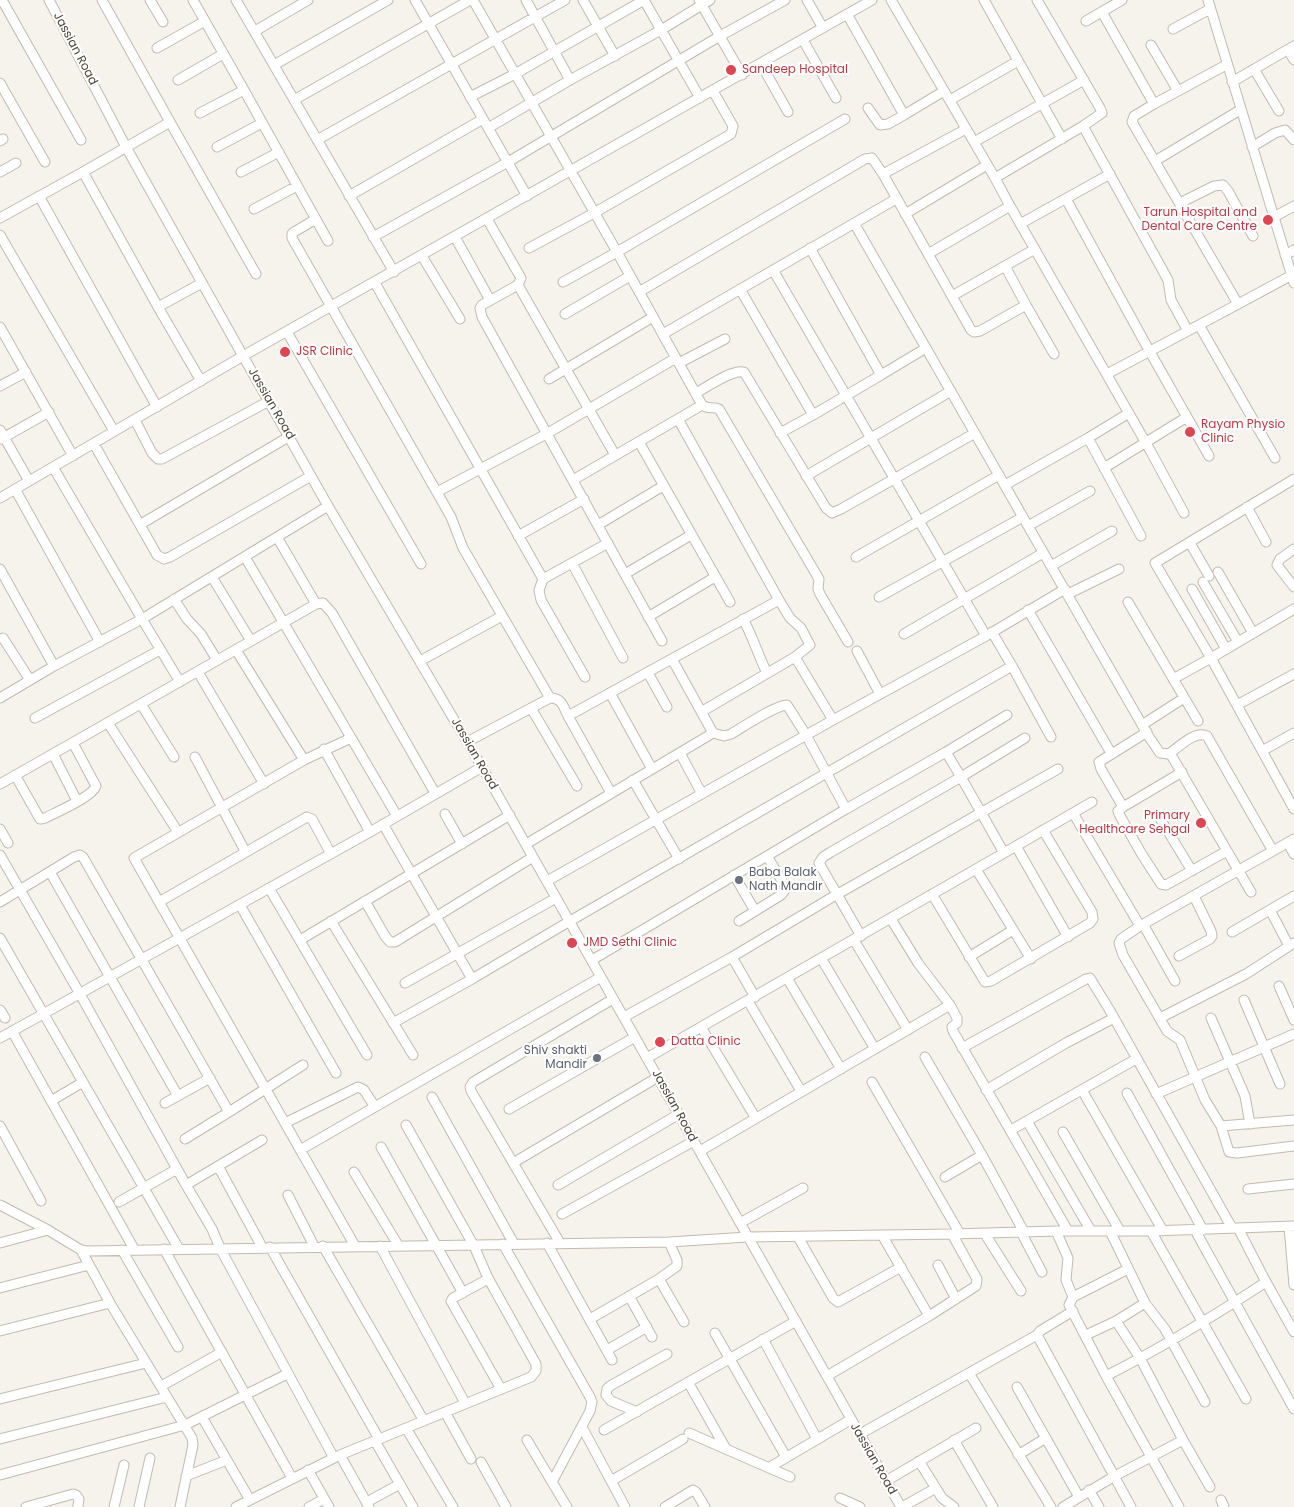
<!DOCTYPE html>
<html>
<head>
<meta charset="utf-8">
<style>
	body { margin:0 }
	canvas { display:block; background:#f6f3ec }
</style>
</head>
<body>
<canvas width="1294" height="1507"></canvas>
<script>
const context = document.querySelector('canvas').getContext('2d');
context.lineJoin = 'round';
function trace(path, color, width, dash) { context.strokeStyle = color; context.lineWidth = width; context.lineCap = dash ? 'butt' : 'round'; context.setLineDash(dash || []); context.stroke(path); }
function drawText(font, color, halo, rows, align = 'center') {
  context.font = font + ' Poppins,sans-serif'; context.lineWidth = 4.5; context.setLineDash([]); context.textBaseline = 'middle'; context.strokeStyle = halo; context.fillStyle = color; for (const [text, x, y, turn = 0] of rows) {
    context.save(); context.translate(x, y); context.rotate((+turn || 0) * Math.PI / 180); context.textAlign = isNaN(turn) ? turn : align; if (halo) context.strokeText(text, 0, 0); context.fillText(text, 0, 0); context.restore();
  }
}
const minor = new Path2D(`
	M2 0 81 140
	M49 0 126 147 243 356 328 506 482 767 901 1507
	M102 0 170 122 83 172 158 307 202 283
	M150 0 163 22
	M193 0 244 90
	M236 0 394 272
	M415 0 527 196
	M473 0 617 252 845 119
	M583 0 615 56
	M644 0 700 98
	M699 0 742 75
	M807 0 823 28
	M891 0 995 178 1083 126 1102 113 1100 108 1037 0
	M984 0 1062 139
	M1208 0 1294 283
	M1102 12 1154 104 1226 65
	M847 14 904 115 944 91
	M1086 21 1122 0
	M1173 29 1210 9
	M255 31 308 0
	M803 40 836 98
	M1151 45 1178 91
	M157 48 205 21
	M1288 50 1294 60
	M761 64 788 112
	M274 65 388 0
	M1254 69 1279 111
	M178 80 223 54
	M570 80 661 30 710 0
	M1232 82 1294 46
	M0 83 45 162
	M470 97 515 74 644 0
	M294 100 470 0
	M950 100 1018 61
	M1154 104 1134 116 1132 122 1238 304
	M868 108 880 125 888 124 904 115
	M200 113 244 90 328 241
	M170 122 256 274
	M1083 126 1168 280 1171 300 1188 331
	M488 128 570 80 526 0
	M317 140 565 0
	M0 141 3 139
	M974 142 1084 80
	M217 147 262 123
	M1252 147 1275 133 1285 130 1294 140
	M1155 161 1240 110
	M0 172 16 163
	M241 172 279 152
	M883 174 966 129
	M995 178 1010 206 1150 450 1184 513
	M39 196 157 407
	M349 196 483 119
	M1066 199 1150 352 1187 417 1104 468
	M1180 203 1214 186 1223 185 1228 191 1253 236
	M254 209 297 186
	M905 214 987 165
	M1274 217 1294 206
	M0 218 83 172
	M316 219 294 232 292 234V238L451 517 463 548 550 698
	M487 219 521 278 518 285 482 305 480 308 482 317 662 641
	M1020 224 1110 174
	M0 235 114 431
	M373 237 508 162 720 36 785 0
	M455 237 490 300
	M529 248 594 213 731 134 733 126 713 91
	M810 248 881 375 926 348 854 223
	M928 254 1010 206
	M1285 255 1294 250
	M422 256 460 319
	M1005 266 1026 305
	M773 270 986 636
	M563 282 617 252 702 405C708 410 714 406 719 409L819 579 818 589 820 594 848 642
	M375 283 543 579 608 543
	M518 285 615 455
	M740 289 813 415 881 375
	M639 292 865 159 872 158 883 174 971 330 974 332 980 331 1026 305 1054 354
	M952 296 1035 249
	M158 307 201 381
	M565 314 630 276
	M1199 325 1292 275
	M0 327 73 456
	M287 332 421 564
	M663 334 896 199
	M926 348 1149 737 1160 753 1168 754 1170 753
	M679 363 725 339
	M1107 374 1199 325 1275 458
	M549 379 653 317
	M0 386 26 372
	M696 393C707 387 732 369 744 372L826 508 832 513 841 509 975 433
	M1129 413 1088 438 1141 536
	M1187 417 1209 456
	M135 420 152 453 158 459H162L269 401
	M0 430 29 481
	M780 433 813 415
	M1 439 49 412
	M639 442 730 602
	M94 444 157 555 164 559 170 557 311 476
	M53 467 142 619 328 506
	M806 476 951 391
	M573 480 702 405
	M1005 485 1088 438
	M15 489 100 642
	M437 492 548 433 676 358
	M0 498 243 356 872 0
	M1247 507 1266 542
	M141 524 290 436
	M598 525 663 486
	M1028 526 1090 491
	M518 536 584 499
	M277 537 316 604 323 603 332 613 435 793
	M1190 543 1209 576
	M1294 549 1280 559 1277 565 1294 587
	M245 557 397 816
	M856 557 999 475
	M572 563 623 658
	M1051 566 1112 531
	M0 569 54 666 142 619 180 682
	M1218 572 1253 633
	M625 574 691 535
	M212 577 251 641
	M543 579 539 590 541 600 585 677
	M1203 582 1238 642
	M1192 589 1226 649
	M1068 594 1119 569
	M879 597 1023 517
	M174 599 187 619 201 634 217 660
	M1128 602 1198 721
	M1294 609 1211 658 1294 809
	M1028 610 1111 753
	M648 617 715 577
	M743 619C753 637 758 655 767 673
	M904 634 1043 553
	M3 638 30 680
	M236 650 304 760
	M857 651 880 694
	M795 657 833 720
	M420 661 502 616
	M1012 666 1051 737
	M198 672 264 784
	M648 673 667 707
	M1173 679 1211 658 1155 563 1294 479
	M610 693 652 769
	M0 698 54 666
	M141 704 174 757
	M1237 705 1294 674
	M531 708 577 786
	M701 712 795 657 810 645 801 628 790 618 779 600
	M35 718 160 650
	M108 723 178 832
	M1142 725 1184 698
	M1147 732 1099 762 1101 769 1123 807 1182 772
	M713 733 724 736 731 734C743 727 776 705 787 705L806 735 846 809 946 752 1007 715
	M351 738 304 760 134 858 355 1246
	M467 742 550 698C562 698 563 706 568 716
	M324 749 370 832
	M1262 751 1294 733
	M946 752 961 777 1025 738
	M680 753 702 794
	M53 754 77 801
	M195 757 245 851
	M15 775 40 819 45 818C57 812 92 797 96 786L73 743
	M633 780 679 859
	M0 784 316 604
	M611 793 568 716 779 600 678 419
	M1123 807 1118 811 1119 814 1141 853 1161 884 1166 885 1227 851
	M1073 813 1140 926
	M445 814 462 844
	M1158 815 1192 871
	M383 824 472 979
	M0 829 8 843
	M1294 839 1140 926 1121 939 1119 943 1123 955 1167 1031 1180 1040 1205 1100 1221 1126 1229 1152 1237 1153 1294 1146
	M1288 843 1294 854
	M526 844 713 733 672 659
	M1016 846 1068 937
	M0 855 80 994 186 1185 212 1229 220 1248 334 1458
	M976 869 1031 959
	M50 872 178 1096
	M734 875 755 911
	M547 881 833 720 986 636 1065 589
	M269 888 367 1055
	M1251 892 1170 753C1180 746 1196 730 1207 736L1273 851
	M932 894 985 982 991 981 1090 923 1093 919 1092 912 1043 830
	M365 901 385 936 390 942H395L533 857
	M0 902 74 857 80 855 83 857 229 1112 185 1139
	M159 902 307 817 312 819 331 854
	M240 905 336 1073
	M1270 910 1289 946
	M891 919 918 963 950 1005 957 1018V1023L952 1027 953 1031 1068 1231
	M331 921 413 1055
	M739 921 781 895 785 890 784 884 767 856
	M1143 924 1175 981
	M1232 932 1294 896
	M861 936 819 863 823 857 831 852 961 777 1004 853 1092 802
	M0 938 179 1249
	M300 940 510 815
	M854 940 908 1030
	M1179 956 1210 939 1212 936 1211 931 1194 896
	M732 957 755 997
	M969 957 1013 930
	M821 958 875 1049
	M592 960 846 809
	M787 978 841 1069
	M405 983 556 898
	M1279 986 1294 1020
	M1244 1000 1280 1084
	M748 1001 801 1091
	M0 1010 5 1018
	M624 1017 732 957 836 895 1058 769
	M1160 1018 1246 974 1294 943
	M1211 1018 1245 1096 1250 1124
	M393 1023 472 979 570 921 1012 666 992 632
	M701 1027 755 1117
	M12 1031 134 1249
	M0 1038 370 832 482 767
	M962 1048 1086 979 1090 978 1109 1009 1232 1228
	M925 1057 982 1155 1024 1232
	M647 1058 1004 853
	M872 1082 960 1234
	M986 1090 1066 1043 1114 1018
	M1082 1090 1163 1231
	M1127 1093 1203 1230
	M1156 1094 1294 1034
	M432 1097 514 1244
	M51 1101 83 1082
	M165 1103 210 1078
	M509 1109 635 1037
	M229 1112 303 1065
	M1027 1121 1091 1231
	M285 1123 358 1087 364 1090 375 1107
	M0 1126 41 1201
	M1221 1126 1294 1120
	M1011 1130 1136 1059
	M1063 1132 1120 1231
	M381 1147 463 1293
	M300 1150 601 977
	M700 1151 950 1005
	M513 1163 658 1077
	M218 1166 262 1247
	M354 1172 398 1245
	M945 1177 982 1155
	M186 1185 262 1140
	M558 1185 679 1114
	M1248 1189 1294 1184
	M288 1195 314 1246
	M119 1202 177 1169
	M0 1205 48 1230 81 1250 87 1251 669 1242 748 1237 952 1234 1056 1231H1151L1294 1226
	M562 1214 694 1141
	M740 1223 803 1188
	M1289 1227 1294 1285
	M1238 1228 1266 1282 1294 1332
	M1195 1230 1294 1409
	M1056 1231 1068 1258 1066 1280 1073 1297
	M1110 1231 1145 1303 1165 1329 1205 1402
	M1151 1231 1246 1399
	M1021 1232 1042 1272
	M985 1234 1021 1291
	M882 1235 929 1316
	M798 1237 833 1298 838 1302 901 1267
	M0 1243 48 1230
	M547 1243 612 1360
	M560 1243 471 1091 470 1087 473 1082 613 999
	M503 1244 590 1397 592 1402 590 1411 552 1482 567 1507
	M323 1246 424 1421
	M380 1246 465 1403
	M270 1247 379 1439
	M164 1249 292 1478
	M81 1250 110 1303 192 1438 193 1445 180 1507
	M122 1250 178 1347
	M938 1265 956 1299
	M1128 1269 1073 1297 1069 1305 1106 1376 1179 1507
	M488 1279 453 1298 451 1301 501 1389
	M659 1279 684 1322
	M0 1288 89 1265
	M629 1296 652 1337
	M590 1319 659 1279 677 1266V1260L669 1242
	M1116 1321 1140 1358 1183 1440
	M0 1331 110 1303
	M715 1333 786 1457
	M1037 1335 1131 1507
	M1086 1335 1116 1321 1145 1303
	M763 1339 817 1439
	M607 1350 647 1327
	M969 1373 1051 1507
	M827 1376 929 1316 976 1286 977 1279 952 1234
	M1106 1376C1161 1348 1214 1316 1266 1282
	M688 1382 726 1449
	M165 1384 222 1352
	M1017 1387 1079 1497
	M0 1399 146 1363
	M445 1412 471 1459
	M637 1412 611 1401 606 1395 607 1389 610 1386 667 1354
	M202 1417 250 1500
	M582 1427 625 1507
	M406 1428 453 1507
	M604 1430 796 1321
	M689 1433 790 1477
	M860 1434 1037 1335 1040 1331 1073 1311
	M0 1439 167 1397
	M527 1440 552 1482
	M954 1440 993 1507
	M375 1441 413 1507
	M340 1455 369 1507
	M1018 1455 1046 1438
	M919 1461 942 1498 954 1507
	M481 1462 506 1507
	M770 1467 850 1420
	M308 1470 329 1507
	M0 1475 185 1425 287 1374
	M186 1476 227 1460
	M611 1481 683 1439
	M886 1481 976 1428
	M1089 1490 1099 1507
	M840 1498 860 1507
	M1221 1500 1224 1507
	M367 1502 400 1484
	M26 1507 73 1494 76 1495 79 1499 78 1507
	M114 1507 124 1465
	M139 1507 150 1458
	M236 1507 340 1455 531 1377 536 1371V1364L488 1278 474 1246 406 1125
	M309 1507 324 1499
	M665 1507 693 1490 696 1492 705 1507
	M902 1507 936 1488
	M1063 1507 1113 1477 1183 1440 1210 1487`);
trace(minor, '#c2bbae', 11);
trace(minor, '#fff', 9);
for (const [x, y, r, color] of [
	[731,70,6,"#e0444e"],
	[1268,220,6,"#e0444e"],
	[285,352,6,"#e0444e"],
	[1190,432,6,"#e0444e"],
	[1201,823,6,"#e0444e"],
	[739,880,5,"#6b7280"],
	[572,943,6,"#e0444e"],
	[660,1042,6,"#e0444e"],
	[597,1058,5,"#6b7280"]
]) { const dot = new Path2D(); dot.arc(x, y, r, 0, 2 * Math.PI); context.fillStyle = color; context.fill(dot); trace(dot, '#fff', 2); }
drawText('12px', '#4b4439', '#fff', [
	["Jassian Road",75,49,62],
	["Jassian Road",271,404,60],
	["Jassian Road",474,754,60],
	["Jassian Road",674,1106,61],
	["Jassian Road",873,1459,60]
]);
drawText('12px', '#be3a42', '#fff', [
	["Sandeep Hospital",742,70],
	["Tarun Hospital and",1257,213,"right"],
	["Dental Care Centre",1257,227,"right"],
	["JSR Clinic",296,352],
	["Rayam Physio",1201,425],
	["Clinic",1201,439],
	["Primary",1190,816,"right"],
	["Healthcare Sehgal",1190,830,"right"],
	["JMD Sethi Clinic",583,943],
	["Datta Clinic",671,1042]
], 'left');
drawText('12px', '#5b616d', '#fff', [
	["Baba Balak",749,873],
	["Nath Mandir",749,887],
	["Shiv shakti",587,1051,"right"],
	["Mandir",587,1065,"right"]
], 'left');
</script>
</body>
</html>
